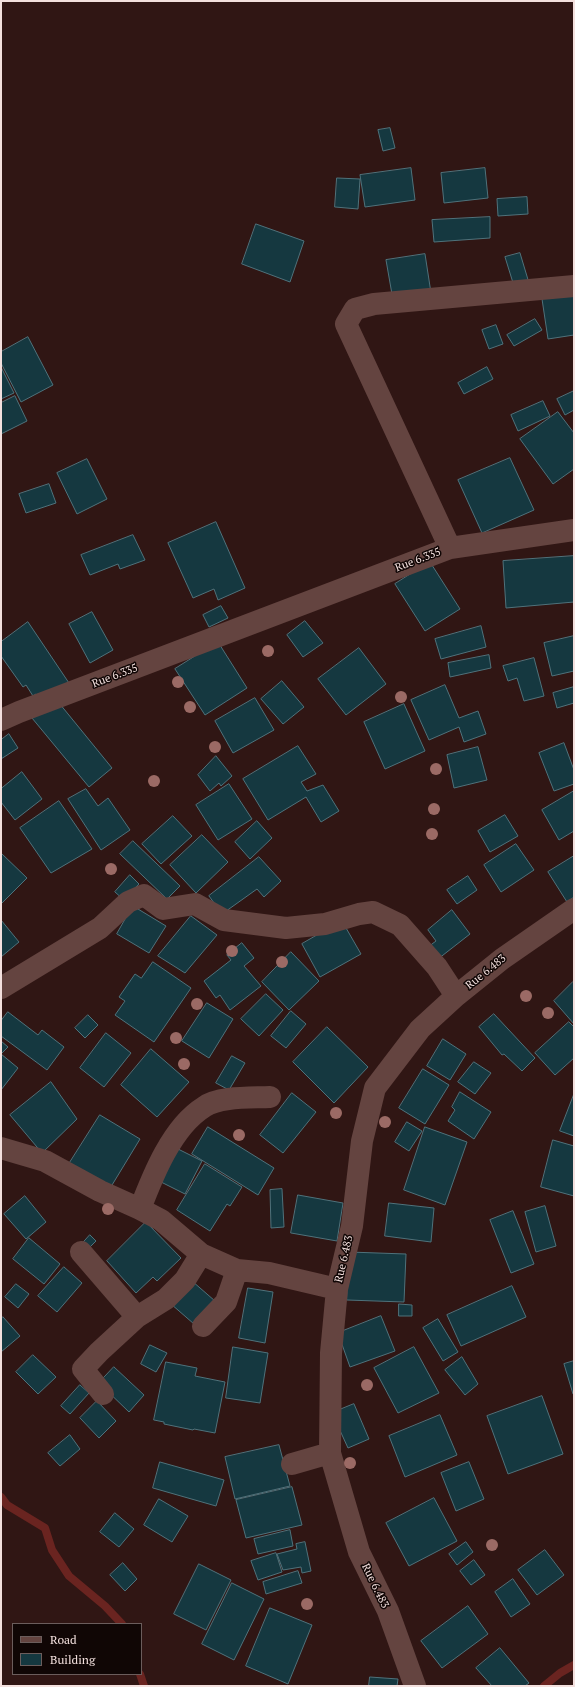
<!DOCTYPE html>
<html>
<head>
<meta charset="utf-8">
<style>
	body { margin:0 }
	#map { position:relative; width:575px; height:1687px; overflow:hidden; background:#301614; font-family:"PT Serif",serif }
	canvas { display:block }
	.frame { position:absolute; inset:0; border:2px solid #f3e0de; pointer-events:none }
	.legend { position:absolute; left:12px; top:1623px; width:130px; height:52px; box-sizing:border-box; background:#100605; border:1px solid #6b5d5c; margin:0; padding:5px 7px; list-style:none; font-size:12px; color:#f3e0de }
	.legend li { display:flex; align-items:center; gap:8px; height:20px }
	.legend b { width:20px; border:1px solid #6b5d5c }
</style>
</head>
<body>
<div id="map">
<canvas width="575" height="1687"></canvas>
<div class="frame"></div>
<ul class="legend">
<li><b style="height:5px;background:#644440"></b>Road</li>
<li><b style="height:11px;background:#153840"></b>Building</li>
</ul>
</div>
<script>
const context = document.querySelector('canvas').getContext('2d');
context.lineJoin = 'round';
function trace(path, color, width, dash) { context.strokeStyle = color; context.lineWidth = width; context.lineCap = dash ? 'butt' : 'round'; context.setLineDash(dash || []); context.stroke(path); }
function paint(path, color) { context.fillStyle = color; context.fill(path, 'evenodd'); }
function drawText(font, color, halo, rows, align = 'center') {
  context.font = font + ' "PT Serif",serif'; context.lineWidth = 3; context.setLineDash([]); context.textBaseline = 'middle'; context.strokeStyle = halo; context.fillStyle = color; for (const [text, x, y, turn = 0] of rows) {
    context.save(); context.translate(x, y); context.rotate((+turn || 0) * Math.PI / 180); context.textAlign = isNaN(turn) ? turn : align; if (halo) context.strokeText(text, 0, 0); context.fillText(text, 0, 0); context.restore();
  }
}
trace(new Path2D(`
	M1 1497 7 1505 45 1528 52 1550 69 1576 105 1606 122 1624
	M140 1674 144 1686
	M544 1686 560 1673 574 1665`), '#6a2420', 8);
const building = new Path2D(`
	M390 128 395 148 383 151 378 130Z
	M411 168 415 200 365 207 360 175Z
	M485 168 488 198 444 203 441 173Z
	M337 178 360 179 358 209 335 207Z
	M527 197 528 214 498 216 497 199Z
	M490 217V238L434 242 432 220Z
	M256 224 304 241 290 282 242 264Z
	M520 253 529 283 514 286 505 257Z
	M425 254 431 293 393 300 386 260Z
	M574 293V335L548 339 542 299Z
	M535 319 542 330 514 346 507 335Z
	M496 325 503 344 489 349 482 330Z
	M28 337 53 385 21 402 1 363V352Z
	M1 367 14 393 1 399Z
	M487 367 493 379 464 394 458 383Z
	M574 391V410L565 415 557 399Z
	M15 396 27 421 1 434V403Z
	M543 401 550 416 518 431 511 415Z
	M558 412 574 433V469L553 484 520 439Z
	M510 458 534 510 482 533 458 480Z
	M87 459 107 499 77 514 57 473Z
	M49 484 56 503 26 513 19 494Z
	M216 522 245 588 218 600 214 589 193 598 168 543Z
	M133 535 145 560 120 569 118 564 90 575 81 555Z
	M574 556V602L506 608 503 561Z
	M430 562 460 609 425 631 395 584Z
	M221 606 228 618 209 627 203 615Z
	M92 612 113 650 90 663 69 624Z
	M305 621 323 643 303 657 287 635Z
	M28 622 71 686 40 700 36 694 33 696 26 685 23 687 1 656V642Z
	M481 626 486 647 441 659 435 639Z
	M574 636V671L552 676 544 643Z
	M218 642 247 688 205 715 175 669Z
	M359 648 386 684 346 715 318 679Z
	M489 655 491 668 450 677 448 663Z
	M534 658 544 696 524 701 517 678 508 681 503 666Z
	M282 681 304 707 283 724 261 699Z
	M445 685 459 718 478 711 486 734 464 742 459 727 429 740 411 700Z
	M574 687V703L557 708 553 693Z
	M55 698 112 768 89 787 32 718Z
	M255 698 274 730 233 753 215 721Z
	M404 704 425 751 385 769 364 722Z
	M9 734 18 748 1 759V740Z
	M564 743 574 770V784L554 791 539 753Z
	M298 746 316 774 301 782 307 791 323 785 339 811 321 822 306 797 268 820 243 779Z
	M478 747 487 780 454 788 447 755Z
	M216 756 232 776 221 786 219 783 210 791 198 775Z
	M22 772 42 799 15 820 1 802V789Z
	M229 784 252 819 218 840 196 805Z
	M86 789 98 806 108 798 130 830 101 850 68 799Z
	M574 791V831L559 840 542 810Z
	M59 801 92 849 51 873 20 828Z
	M505 815 518 836 490 852 478 831Z
	M173 816 192 836 161 864 142 844Z
	M257 821 272 838 250 859 235 842Z
	M202 835 228 862 196 893 170 865Z
	M133 841 180 886 167 899 120 854Z
	M516 844 534 870 501 892 484 865Z
	M1 853 27 878 2 903 1 902Z
	M574 856V897L567 902 548 872Z
	M259 857 281 881 264 897 257 889 222 914 209 896Z
	M130 875 139 884 124 900 115 892Z
	M468 876 477 890 457 904 447 890Z
	M133 906 166 926 149 953 117 934Z
	M452 910 470 934 438 959 428 947 436 941 428 930Z
	M191 916 217 935 185 973 158 956Z
	M1 920 19 942 1 957Z
	M342 921 361 954 320 977 302 944Z
	M242 943 254 958 244 966 261 986 230 1010 220 995 216 998 204 981 231 960 227 955Z
	M291 952 319 981 289 1010 262 982Z
	M153 962 191 988 154 1042 115 1015 125 1001 119 997 135 974 141 978Z
	M573 982 574 983V1024L554 1001Z
	M266 994 283 1010 259 1036 241 1019Z
	M207 1003 233 1019 209 1058 182 1041Z
	M291 1011 306 1024 286 1048 271 1036Z
	M8 1012 38 1035 42 1030 64 1047 47 1070 1 1036V1021Z
	M494 1014 535 1058 522 1071 504 1054 502 1055 479 1027Z
	M88 1015 98 1025 85 1038 75 1028Z
	M569 1022 574 1027V1058L555 1075 535 1053Z
	M327 1027 368 1067 334 1103 293 1062Z
	M106 1033 131 1053 104 1087 80 1068Z
	M443 1039 466 1054 450 1080 427 1066Z
	M1 1041 8 1047 1 1054 18 1068 1 1090Z
	M151 1049 189 1082 157 1117 121 1085Z
	M232 1056 245 1063 229 1090 216 1083Z
	M474 1062 491 1073 475 1094 458 1082Z
	M423 1069 449 1085 425 1124 399 1108Z
	M51 1082 77 1119 42 1153 10 1115Z
	M460 1092 491 1112 474 1139 448 1121 455 1110 452 1107Z
	M292 1093 316 1112 283 1153 260 1135Z
	M574 1094V1136L560 1131Z
	M100 1115 140 1139 109 1190 69 1164Z
	M407 1122 422 1131 409 1151 395 1142Z
	M208 1127 274 1168 258 1195 192 1154Z
	M425 1127 467 1142 445 1205 404 1190Z
	M553 1140 574 1146V1196L541 1187Z
	M176 1148 202 1161 185 1194 159 1181Z
	M205 1164 242 1187 230 1206 227 1204 210 1231 177 1210Z
	M282 1189 284 1227 271 1228 270 1190Z
	M298 1195 343 1203 337 1241 291 1233Z
	M25 1196 46 1222 26 1239 4 1214Z
	M389 1203 434 1208 431 1242 385 1236Z
	M545 1206 556 1246 536 1252 525 1212Z
	M513 1211 534 1264 511 1273 490 1220Z
	M146 1222 181 1258 157 1281 153 1277 136 1293 107 1261Z
	M90 1235 96 1241 88 1249 82 1244Z
	M29 1238 60 1264 44 1284 13 1259Z
	M349 1252 406 1254 404 1302 347 1300Z
	M64 1267 82 1283 57 1312 38 1296Z
	M192 1281 215 1301 194 1324 171 1304Z
	M16 1284 29 1294 18 1308 5 1297Z
	M512 1286 526 1317 461 1346 447 1315Z
	M248 1288 273 1292 265 1343 239 1338Z
	M399 1304 412 1305V1316H399Z
	M381 1316 395 1351 350 1367 338 1333Z
	M3 1317 20 1336 1 1352V1319Z
	M438 1319 458 1352 443 1361 423 1328Z
	M150 1345 167 1353 156 1372 141 1364Z
	M233 1347 268 1353 260 1403 226 1398Z
	M414 1347 439 1393 398 1413 374 1368Z
	M33 1355 56 1377 38 1394 16 1372Z
	M462 1357 478 1384 465 1395 445 1370Z
	M574 1361V1394H573L564 1364Z
	M166 1362 197 1368 195 1376 225 1382 215 1433 194 1429 193 1430 164 1424V1422L154 1420Z
	M114 1367 144 1395 129 1412 99 1383Z
	M80 1385 89 1393 70 1414 61 1406Z
	M542 1396 563 1454 508 1474 487 1416Z
	M97 1401 116 1421 99 1438 80 1418Z
	M354 1404 369 1439 348 1448 332 1413Z
	M440 1415 457 1455 405 1477 389 1436Z
	M70 1435 80 1449 60 1466 48 1453Z
	M279 1445 290 1486 235 1499 225 1457Z
	M160 1462 224 1480 216 1506 153 1488Z
	M469 1462 484 1499 456 1511 441 1473Z
	M292 1487 302 1525 246 1538 236 1500Z
	M434 1498 457 1541 409 1566 386 1523Z
	M159 1499 188 1516 172 1542 144 1525Z
	M115 1513 134 1529 119 1547 100 1532Z
	M290 1530 293 1546 258 1554 254 1539Z
	M305 1542 311 1571 302 1573 301 1567 283 1570 277 1554 297 1549 296 1544Z
	M466 1542 473 1552 457 1565 449 1554Z
	M545 1550 564 1575 537 1595 518 1570Z
	M276 1553 282 1572 258 1580 251 1561Z
	M474 1560 485 1575 471 1585 460 1571Z
	M123 1563 137 1579 125 1591 110 1575Z
	M199 1564 231 1580 206 1630 174 1614Z
	M298 1571 302 1583 266 1594 263 1582Z
	M513 1579 530 1604 511 1617 495 1592Z
	M232 1583 264 1599 234 1660 202 1644Z
	M468 1606 488 1634 442 1668 421 1641Z
	M270 1608 312 1625 288 1684 246 1666Z
	M500 1648 529 1683 525 1686H492L476 1668Z
	M370 1677 398 1679 397 1686H369Z`);
paint(building, '#153840');
trace(building, '#4f727b', 1);
trace(new Path2D(`
	M450 548 574 530
	M1 720 19 712 450 548 346 324 355 309 374 304 574 286
	M1 988 100 928 128 902 144 895 163 909 195 904 224 920 286 928 325 924 359 914 373 912 400 925 437 967 456 996
	M1 1148 45 1161 100 1191 140 1209 161 1220 201 1254 237 1270 269 1273 337 1289
	M140 1209C153 1175 172 1127 204 1107 219 1096 252 1098 270 1097
	M81 1252 137 1317
	M203 1326 226 1302 237 1270
	M103 1394 83 1369 99 1352 137 1317 166 1299 185 1280 201 1254
	M292 1464 330 1453
	M415 1686 388 1611 359 1552 330 1453 331 1353 337 1289 352 1226 362 1141 375 1088 420 1029 456 996 502 959 574 909`), '#644440', 22);
context.fillStyle = '#9b6a65';
for (const [x, y] of [
	[268,651],
	[178,682],
	[401,697],
	[190,707],
	[215,747],
	[436,769],
	[154,781],
	[434,809],
	[432,834],
	[111,869],
	[232,951],
	[282,962],
	[526,996],
	[197,1004],
	[548,1013],
	[176,1038],
	[184,1064],
	[336,1113],
	[385,1122],
	[239,1135],
	[108,1209],
	[367,1385],
	[350,1463],
	[492,1545],
	[307,1604]
]) { context.beginPath(); context.arc(x, y, 6, 0, 2 * Math.PI); context.fill(); }
drawText('11px', '#f3e0de', '#100605', [
	["Rue 6.335",418,560,-21],
	["Rue 6.335",115,676,-21],
	["Rue 6.483",486,972,-39],
	["Rue 6.483",344,1259,-77],
	["Rue 6.483",375,1586,64]
]);
</script>
</body>
</html>
